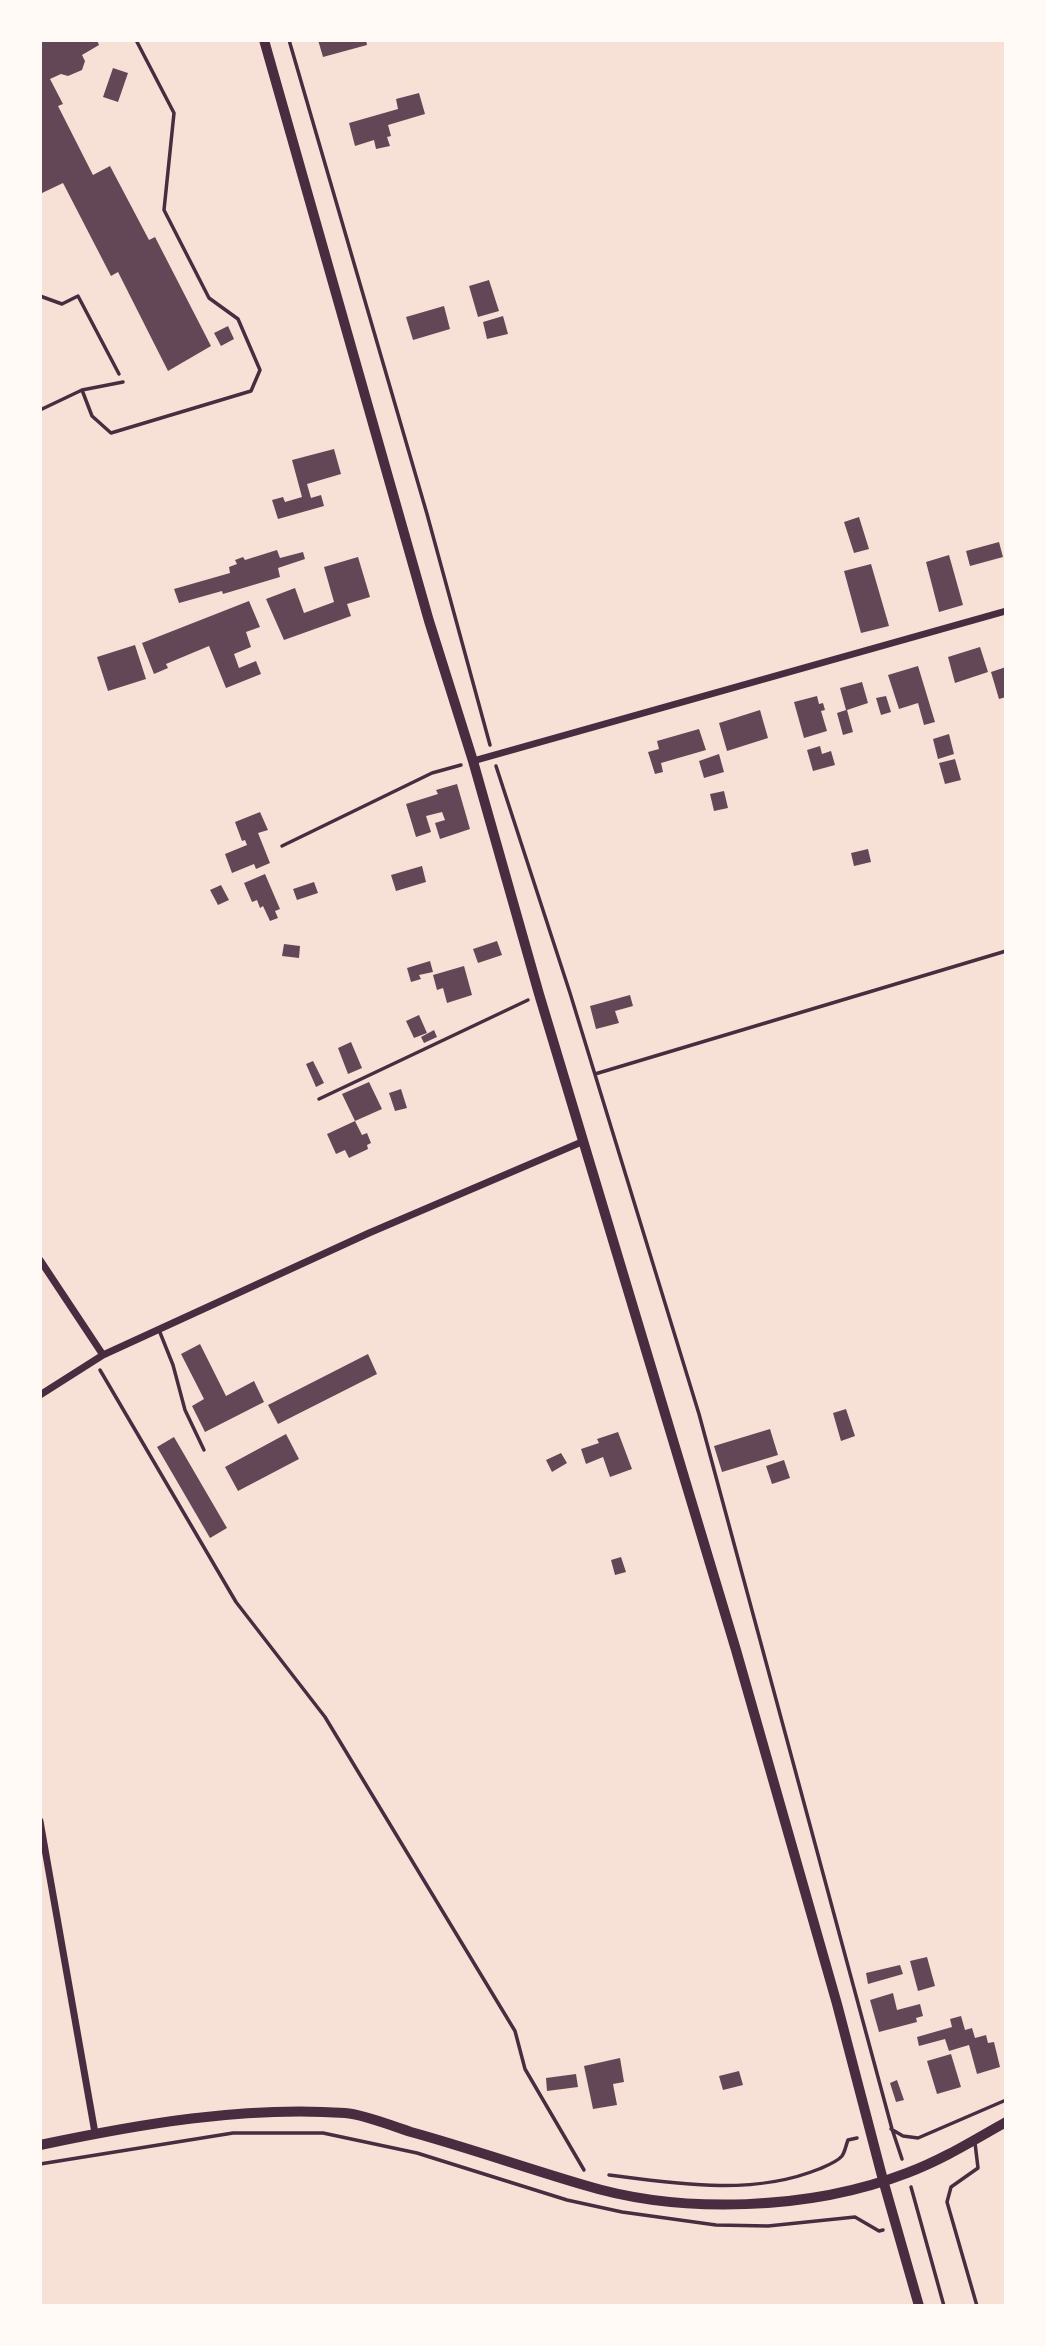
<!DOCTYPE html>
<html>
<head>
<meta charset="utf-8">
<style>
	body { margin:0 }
	#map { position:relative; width:1046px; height:2346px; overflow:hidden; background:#f7e1d7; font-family:"Libre Baskerville",serif }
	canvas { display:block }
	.frame { position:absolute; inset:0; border:42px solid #fffaf5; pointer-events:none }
</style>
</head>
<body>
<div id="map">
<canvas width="1046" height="2346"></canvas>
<div class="frame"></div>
</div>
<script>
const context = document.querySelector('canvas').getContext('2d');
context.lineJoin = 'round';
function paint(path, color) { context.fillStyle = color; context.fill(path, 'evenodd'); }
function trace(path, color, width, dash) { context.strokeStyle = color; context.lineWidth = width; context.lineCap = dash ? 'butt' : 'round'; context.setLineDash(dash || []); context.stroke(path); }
paint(new Path2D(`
	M40 40H97L99 45 82 55 85 61 82 70 68 76 61 74 50 79 63 104 58 106 93 175 110 166 149 240 155 237 211 346 168 371 118 272 111 276 63 183 40 194Z
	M318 40H366L367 45 323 57Z
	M113 68 128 73 118 102 103 97Z
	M419 93 425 114 388 125 391 136 387 137 390 146 376 149 374 140 355 146 349 123 398 109 396 99Z
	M489 280 499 311 478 317 469 286Z
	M444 306 450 329 413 340 406 317Z
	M503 316 508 334 487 339 483 322Z
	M228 326 234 339 221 346 214 333Z
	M334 449 341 474 307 484 311 498 321 495 324 506 278 519 272 500 283 497 285 502 302 497 292 460Z
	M859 517 869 549 854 553 844 522Z
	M999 542 1003 557 970 566 966 551Z
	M277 550 280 558 303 552 305 559 278 568 280 577 223 594 222 591 179 603 174 589 230 573 229 567 237 564 235 560 243 557 245 560Z
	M949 555 963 605 939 612 926 562Z
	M358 557 370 597 347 604 351 616 284 640 266 599 295 588 304 613 334 602 324 567Z
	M871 564 889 626 861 633 844 571Z
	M249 601 260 627 246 632 251 647 234 654 239 668 256 661 261 674 226 688 209 646 166 664 168 668 154 674 142 643Z
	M135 645 146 679 108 691 97 657Z
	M980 647 988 672 955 683 948 657Z
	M918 666 935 722 924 725 918 703 899 709 888 675Z
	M1006 667V697L999 699 991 672Z
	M862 682 868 703 847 710 853 732 843 735 837 713 846 710 840 688Z
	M817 696 819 704 823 703 825 710 821 711 827 731 804 738 794 702Z
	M886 696 891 712 881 715 876 698Z
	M760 710 768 738 727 751 719 723Z
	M699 729 706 750 661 763 663 772 655 774 648 752 659 749 657 741Z
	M949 734 954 754 938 759 933 739Z
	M820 746 822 754 831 751 835 765 813 771 807 750Z
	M719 754 724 772 704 778 699 761Z
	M955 759 961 780 945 784 939 763Z
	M457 784 470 829 440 839 435 823 445 820 442 812 426 816 431 832 416 837 406 804 438 794 436 790Z
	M724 791 728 808 714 811 710 794Z
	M260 812 268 830 258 833 270 863 256 869 254 864 232 873 225 854 247 845 245 840 242 841 235 822Z
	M868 849 871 862 854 866 851 853Z
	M422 866 426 882 396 891 391 875Z
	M265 874 280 909 275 911 278 918 270 921 263 906 260 908 257 900 252 902 244 883Z
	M314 882 318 893 297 900 293 889Z
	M221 885 229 900 218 905 210 890Z
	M497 941 502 955 478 963 473 949Z
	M284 944 300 946 299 958 282 956Z
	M430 961 433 972 419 975 421 979 411 982 407 968Z
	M464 966 472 995 447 1003 443 988 437 990 433 975Z
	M630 995 633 1006 615 1011 619 1023 596 1029 590 1006Z
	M419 1015 427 1033 414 1038 406 1021Z
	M434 1030 437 1037 424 1043 421 1037Z
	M351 1042 362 1068 348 1074 338 1048Z
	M313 1061 324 1083 316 1087 306 1064Z
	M369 1082 382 1109 355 1121 342 1094Z
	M401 1089 407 1108 395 1111 389 1093Z
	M355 1121 362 1135 367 1133 371 1143 367 1145 368 1149 349 1158 345 1150 336 1154 327 1134Z
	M200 1344 226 1396 254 1381 264 1402 205 1432 192 1406 204 1399 181 1354Z
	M368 1354 377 1374 278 1424 268 1405Z
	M846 1409 855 1436 841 1441 833 1413Z
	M770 1429 778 1455 722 1472 714 1446Z
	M618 1432 632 1469 610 1477 603 1457 586 1464 581 1449 599 1443 597 1439Z
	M286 1434 299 1459 238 1491 225 1467Z
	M174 1437 227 1528 210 1538 157 1447Z
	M561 1453 567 1463 552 1472 546 1460Z
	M784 1460 790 1478 772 1484 766 1466Z
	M621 1557 626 1572 615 1575 611 1560Z
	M927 1957 935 1986 918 1991 910 1961Z
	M900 1965 903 1974 868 1984 866 1973Z
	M893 1993 897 2010 920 2004 923 2016 916 2018 917 2022 879 2032 870 2000Z
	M961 2016 965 2030 972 2028 975 2038 986 2035 988 2043 994 2042 1000 2067 977 2074 969 2045 949 2051 945 2039 919 2046 917 2037 952 2027 950 2019Z
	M951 2054 961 2087 937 2094 927 2061Z
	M620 2058 624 2082 613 2084 617 2105 593 2109 584 2066Z
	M739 2071 743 2085 723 2090 719 2076Z
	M576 2074 578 2087 547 2091 546 2078Z
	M897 2080 904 2100 896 2102 890 2083Z`), '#644757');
trace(new Path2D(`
	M289 40 427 514 490 745
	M40 296 62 304 78 296 119 374
	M496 766 570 993 699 1414 892 2129 902 2159
	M282 846 432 773 461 765
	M595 1074 1006 951
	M319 1099 528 1000
	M100 1370 236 1602 325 1717 515 2031 525 2069 584 2170
	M891 2129 903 2136 918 2138 1006 2100
	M40 2164 233 2133H323L417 2153 567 2200 622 2212 716 2225 768 2226 855 2217 879 2231 883 2230
	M609 2175C677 2184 753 2196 819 2169 826 2166 837 2162 842 2156 845 2152 846 2145 848 2140L857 2138
	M911 2187 944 2306`), '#4a2c40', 3.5);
trace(new Path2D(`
	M82 390 92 416 111 433 251 391 260 370 238 319 209 298 164 210 174 113 136 40
	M40 410 82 390 123 382
	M159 1330 173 1365 185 1410 204 1450
	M975 2143 978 2168 951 2187 947 2202 977 2306`), '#4a2c40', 3.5);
trace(new Path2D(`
	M473 761 1006 611
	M40 1260 103 1355
	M40 1395 103 1355 369 1233 584 1141
	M40 1821 95 2133`), '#4a2c40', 7);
trace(new Path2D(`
	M40 2145C140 2124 243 2106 345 2113 367 2115 391 2126 411 2132 469 2148 526 2168 584 2185 682 2215 811 2210 907 2173 942 2160 974 2140 1006 2122`), '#4a2c40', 10);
trace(new Path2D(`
	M264 40 429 621 473 761 539 994 736 1650 837 2004 883 2180 919 2306`), '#4a2c40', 10);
</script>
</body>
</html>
